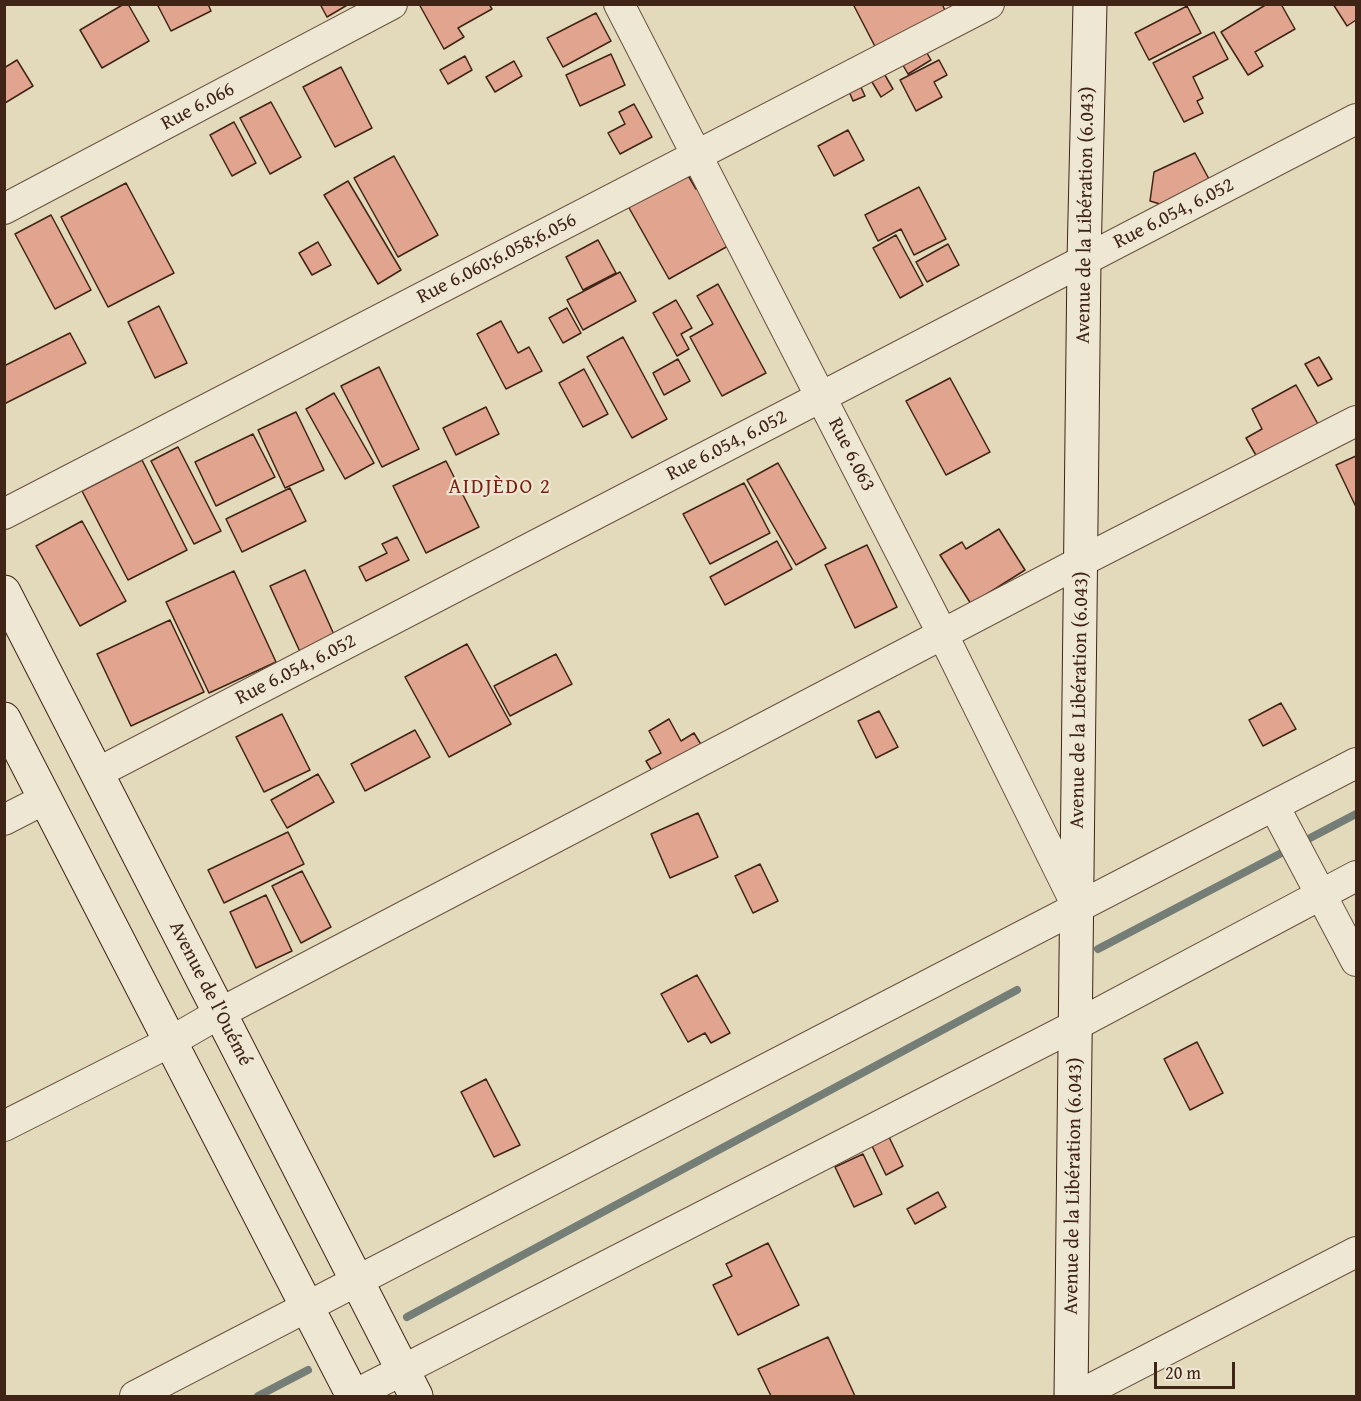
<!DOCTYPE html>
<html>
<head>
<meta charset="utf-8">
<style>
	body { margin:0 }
	#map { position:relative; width:1361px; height:1401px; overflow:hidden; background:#e3dabb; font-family:"Gentium Book Plus",serif }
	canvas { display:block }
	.frame { position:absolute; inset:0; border:6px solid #402416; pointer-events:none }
	.scale { position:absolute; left:1154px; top:1362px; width:81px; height:27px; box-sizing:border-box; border:3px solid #402416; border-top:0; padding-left:8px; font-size:18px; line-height:21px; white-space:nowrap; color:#402416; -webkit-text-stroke:4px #ede7d3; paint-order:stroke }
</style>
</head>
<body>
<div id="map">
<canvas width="1361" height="1401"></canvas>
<div class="frame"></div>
<div class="scale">20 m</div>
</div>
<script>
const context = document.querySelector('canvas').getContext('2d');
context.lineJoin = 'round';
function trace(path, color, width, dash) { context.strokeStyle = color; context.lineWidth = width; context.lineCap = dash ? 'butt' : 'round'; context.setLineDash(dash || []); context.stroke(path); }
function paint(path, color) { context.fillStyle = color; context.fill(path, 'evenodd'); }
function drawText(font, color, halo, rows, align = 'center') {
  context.font = font + ' "Gentium Book Plus",serif'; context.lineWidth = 4.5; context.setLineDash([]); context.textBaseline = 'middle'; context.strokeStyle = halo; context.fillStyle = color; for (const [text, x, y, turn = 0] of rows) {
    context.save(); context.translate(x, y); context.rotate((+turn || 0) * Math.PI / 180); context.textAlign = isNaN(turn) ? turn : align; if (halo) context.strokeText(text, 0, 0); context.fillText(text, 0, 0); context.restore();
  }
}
trace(new Path2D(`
	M1098 949 1356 814
	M407 1317 1017 990
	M258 1396 308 1370`), '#747e76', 8);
const building = new Path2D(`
	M124 4H128L149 41 102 68 80 30Z
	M157 4H208L211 11 171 31Z
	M320 4H349L327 17Z
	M419 4H489L492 9 458 28 464 37 444 49Z
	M853 4H942L949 19 880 56Z
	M1267 4H1281L1295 29 1255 52 1263 66 1248 75 1221 32Z
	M1333 4H1356V20L1347 26Z
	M1187 6 1201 33 1149 60 1135 33Z
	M596 13 611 41 563 67 547 38Z
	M1214 32 1228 59 1193 77 1203 98 1197 101 1203 113 1184 122 1153 63Z
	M923 46 931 60 908 74 900 60Z
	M611 54 625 85 580 106 566 75Z
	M465 56 472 70 448 84 440 70Z
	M17 60 33 86 5 103 4 68Z
	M939 60 947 75 934 82 942 97 916 111 900 80Z
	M514 61 522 76 495 92 486 77Z
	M341 67 372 128 335 147 303 87Z
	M882 70 893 89 881 97 869 77Z
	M859 83 865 96 853 101 848 89Z
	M271 102 301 157 270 174 240 118Z
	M634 104 652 137 620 154 608 133 625 124 619 112Z
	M234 122 256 163 232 176 210 135Z
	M848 130 864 160 834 176 818 146Z
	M1195 153 1209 179 1160 204 1150 201 1154 172Z
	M394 156 438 235 398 257 354 178Z
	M683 167 696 189 701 186 728 246 669 279 624 199Z
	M348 181 401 270 378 284 324 195Z
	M126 183 174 273 108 307 61 217Z
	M919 187 946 239 914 255 901 229 878 241 865 215Z
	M51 215 91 290 55 309 15 234Z
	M896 235 923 285 900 298 873 248Z
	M598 240 616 273 583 290 566 257Z
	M318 242 331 265 312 275 299 253Z
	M948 244 959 265 927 282 916 262Z
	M620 272 636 301 583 330 567 300Z
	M718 284 766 373 722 396 690 337 713 324 697 296Z
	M676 300 692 328 681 334 689 349 677 356 653 313Z
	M159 306 187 363 155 378 128 322Z
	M567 308 581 333 563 343 549 318Z
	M501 321 518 353 529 347 542 371 506 389 477 334Z
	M70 333 86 363 4 404V366Z
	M623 337 667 419 632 438 587 357Z
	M1319 357 1332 379 1318 386 1305 364Z
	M678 359 690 381 664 395 653 373Z
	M379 367 419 449 382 467 341 386Z
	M584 369 608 414 583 427 559 383Z
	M950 378 990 452 946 475 906 401Z
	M1296 385 1318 424 1257 457 1246 438 1262 429 1252 409Z
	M334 393 374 463 345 479 306 409Z
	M486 407 499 434 456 455 443 428Z
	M296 412 324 470 285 488 258 430Z
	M253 434 275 477 216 506 195 462Z
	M178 447 221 531 194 544 151 461Z
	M1356 456V507L1336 465Z
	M142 460 187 550 128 580 82 491Z
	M446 461 479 527 426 553 393 486Z
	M778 463 826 548 796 565 747 480Z
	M744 483 770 533 710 564 683 514Z
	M290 488 306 521 242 552 226 519Z
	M82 521 126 601 80 626 36 546Z
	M999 529 1025 570 971 604 940 555 962 542 966 549Z
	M397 537 409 560 366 581 359 567 387 553 382 544Z
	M777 541 792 569 725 605 710 577Z
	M867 545 897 607 855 628 825 565Z
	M305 570 336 639 301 654 270 586Z
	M234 571 276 662 209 693 166 602Z
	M170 620 204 692 131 726 97 654Z
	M467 644 511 724 449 757 405 677Z
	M556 654 572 684 510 716 494 686Z
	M1281 703 1296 729 1263 746 1249 720Z
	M879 711 898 747 876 758 858 721Z
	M282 714 310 770 264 792 236 737Z
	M669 719 681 741 694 733 705 751 657 779 646 761 661 753 649 731Z
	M415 730 430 757 365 791 351 764Z
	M318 774 334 802 287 828 271 800Z
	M698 813 718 857 670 878 651 834Z
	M288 832 304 864 224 903 208 870Z
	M760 864 778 901 753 913 735 876Z
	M302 871 331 927 301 943 272 886Z
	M266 895 292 951 256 968 230 912Z
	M697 975 730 1033 711 1043 705 1033 688 1042 661 994Z
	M1197 1042 1223 1093 1190 1110 1164 1059Z
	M486 1079 520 1145 494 1157 461 1092Z
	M889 1137 903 1166 886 1175 872 1146Z
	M863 1154 882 1194 854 1207 835 1167Z
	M938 1192 946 1207 915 1224 907 1209Z
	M768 1243 799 1305 738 1335 713 1285 732 1276 726 1264Z
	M828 1337 855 1396H771L758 1369Z`);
paint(building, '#e0a48f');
trace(building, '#402416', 1.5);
const minor = new Path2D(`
	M619 4 943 635 1078 908
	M4 209 392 4
	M4 514 989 4
	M97 773 1356 119
	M1274 806 1356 961
	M4 820 45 799
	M4 1126 170 1042 220 1013 1082 561 1356 421
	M135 1396 1356 763
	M352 1396 1076 1025 1356 876
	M1077 1396 1356 1252`);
const secondary = new Path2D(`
	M4 592 416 1396
	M4 719 353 1396
	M1071 1396 1084 260 1090 4`);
trace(minor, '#69523f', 32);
trace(secondary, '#402416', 35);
trace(minor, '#ede7d3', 30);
trace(secondary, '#ede7d3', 33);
drawText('20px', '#402416', '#ede7d3', [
	["Rue 6.066",198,107,-28],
	["Rue 6.054, 6.052",1174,214,-27],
	["Avenue de la Libération (6.043)",1086,215,-89],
	["Rue 6.060;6.058;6.056",497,259,-27],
	["Rue 6.054, 6.052",727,446,-27],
	["Rue 6.063",851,455,63],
	["Rue 6.054, 6.052",296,670,-27],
	["Avenue de la Libération (6.043)",1080,700,-89],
	["Avenue de l'Ouémé",210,994,63],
	["Avenue de la Libération (6.043)",1074,1186,-89]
]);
context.letterSpacing = '1.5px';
drawText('21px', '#7a1f14', '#ede7d3', [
	["AIDJÈDO 2",500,488]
]);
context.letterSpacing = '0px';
</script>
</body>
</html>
